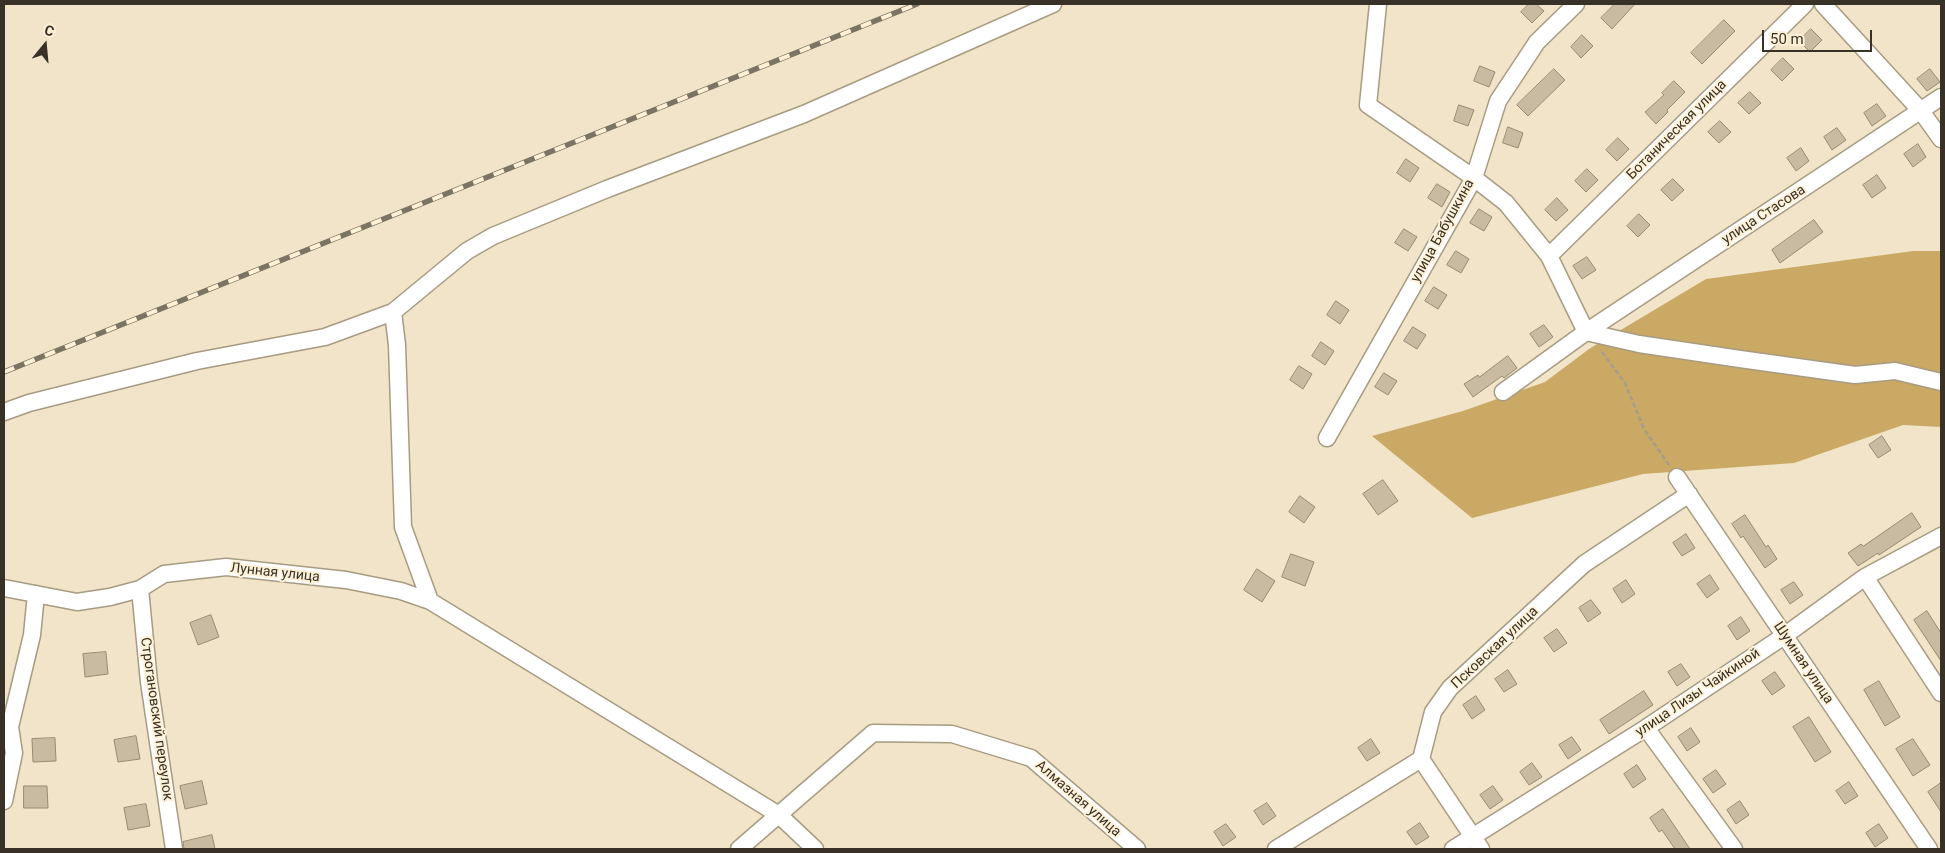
<!DOCTYPE html>
<html>
<head>
<meta charset="utf-8">
<style>
	body { margin:0 }
	#map { position:relative; width:1945px; height:853px; overflow:hidden; background:#f1e4c9; font-family:Roboto,sans-serif }
	canvas { display:block }
	.frame { position:absolute; inset:0; border:5px solid #373127; pointer-events:none }
	.north { position:absolute; left:20px; top:20px; width:50px; height:50px; -webkit-text-stroke:4px #fff1d6; paint-order:stroke; rotate:17deg; font-size:14px; font-weight:700; line-height:20px; text-align:center; color:#373127 }
	.north::after { content:''; display:block; margin:auto; width:18px; height:22px; background:#373127; clip-path:polygon(50% 0,100% 100%,50% 72%,0 100%) }
	.scale { position:absolute; left:1762px; top:30px; width:110px; height:22px; box-sizing:border-box; border:2px solid #373127; border-top:0; padding-left:6px; font-size:15px; line-height:18px; white-space:nowrap; color:#373127; -webkit-text-stroke:4px #fff1d6; paint-order:stroke }
</style>
</head>
<body>
<div id="map">
<canvas width="1945" height="853"></canvas>
<div class="frame"></div>
<div class="north">С</div>
<div class="scale">50 m</div>
</div>
<script>
const context = document.querySelector('canvas').getContext('2d');
context.lineJoin = 'round';
function paint(path, color) { context.fillStyle = color; context.fill(path, 'evenodd'); }
function trace(path, color, width, dash) { context.strokeStyle = color; context.lineWidth = width; context.lineCap = dash ? 'butt' : 'round'; context.setLineDash(dash || []); context.stroke(path); }
function drawText(font, color, halo, rows, align = 'center') {
  context.font = font + ' Roboto,sans-serif'; context.lineWidth = 4; context.setLineDash([]); context.textBaseline = 'middle'; context.strokeStyle = halo; context.fillStyle = color; for (const [text, x, y, turn = 0] of rows) {
    context.save(); context.translate(x, y); context.rotate((+turn || 0) * Math.PI / 180); context.textAlign = isNaN(turn) ? turn : align; if (halo) context.strokeText(text, 0, 0); context.fillText(text, 0, 0); context.restore();
  }
}
paint(new Path2D(`
	M1913 251H1941V427L1903 425 1794 463 1643 474 1472 518 1372 436 1463 411 1545 382 1589 349 1706 279Z`), '#caa965');
const building = new Path2D(`
	M1529 4H1536L1544 11 1532 23 1521 12Z
	M1615 4H1635L1612 29 1601 18Z
	M1724 20 1735 31 1702 64 1691 53Z
	M1811 29 1822 40 1810 52 1799 41Z
	M1582 35 1593 46 1581 58 1571 47Z
	M1783 58 1794 69 1782 81 1771 70Z
	M1480 66 1495 72 1489 87 1474 81Z
	M1554 69 1565 80 1528 116 1517 105Z
	M1930 69 1940 82 1927 91 1917 79Z
	M1674 81 1685 92 1667 110 1668 112 1656 124 1645 112 1664 95 1662 93Z
	M1750 92 1761 103 1749 114 1738 103Z
	M1877 104 1886 116 1872 126 1864 113Z
	M1459 105 1474 110 1468 126 1454 121Z
	M1720 121 1731 132 1719 143 1708 132Z
	M1508 127 1523 133 1518 148 1503 143Z
	M1837 128 1846 140 1832 150 1824 137Z
	M1618 138 1629 149 1617 161 1606 150Z
	M1918 144 1926 157 1913 167 1904 154Z
	M1801 148 1809 161 1796 171 1787 158Z
	M1406 159 1419 168 1410 182 1397 173Z
	M1587 169 1598 180 1586 192 1575 181Z
	M1877 175 1886 188 1872 198 1863 185Z
	M1673 179 1684 190 1672 201 1661 190Z
	M1437 184 1450 192 1442 207 1428 198Z
	M1557 198 1568 210 1556 221 1545 210Z
	M1479 209 1492 217 1484 231 1470 223Z
	M1639 214 1650 225 1638 237 1627 226Z
	M1814 220 1823 232 1780 263 1772 250Z
	M1404 229 1417 237 1408 251 1395 243Z
	M1456 251 1469 259 1461 273 1447 265Z
	M1587 257 1596 270 1582 279 1573 266Z
	M1434 287 1447 295 1438 309 1425 301Z
	M1336 301 1349 310 1340 324 1327 315Z
	M1544 325 1553 337 1539 347 1530 334Z
	M1413 327 1426 335 1417 349 1404 341Z
	M1321 342 1334 351 1325 365 1312 356Z
	M1508 356 1517 368 1504 378 1502 376 1473 397 1464 384 1478 375 1479 377Z
	M1299 366 1312 374 1303 389 1290 380Z
	M1384 373 1397 381 1388 395 1375 387Z
	M1882 436 1891 450 1878 458 1869 445Z
	M1383 480 1398 501 1378 515 1363 494Z
	M1300 496 1315 507 1304 523 1289 512Z
	M1912 513 1921 527 1879 555 1878 553 1858 566 1848 553 1861 544 1863 546Z
	M1745 515 1766 547 1768 545 1777 559 1765 568 1743 536 1741 538 1732 524Z
	M1686 534 1695 548 1682 556 1673 543Z
	M1291 554 1314 562 1305 586 1282 577Z
	M1257 569 1275 581 1262 602 1244 590Z
	M1710 575 1719 589 1707 598 1697 584Z
	M1626 580 1635 594 1622 603 1613 589Z
	M1794 582 1803 595 1790 604 1781 590Z
	M1591 600 1601 613 1588 622 1579 608Z
	M1927 611 1941 633V661L1914 620Z
	M211 615 219 637 198 645 190 623Z
	M1741 617 1750 631 1737 640 1728 626Z
	M1557 629 1567 643 1554 652 1544 638Z
	M106 652 108 674 85 677 83 654Z
	M1681 664 1690 677 1677 686 1668 672Z
	M1508 670 1517 684 1504 692 1495 679Z
	M1775 672 1785 686 1772 695 1762 681Z
	M1879 681 1900 717 1885 726 1864 690Z
	M1644 691 1653 705 1609 734 1600 720Z
	M1476 696 1485 710 1472 719 1463 705Z
	M1809 717 1831 752 1815 762 1793 727Z
	M1691 728 1700 742 1687 751 1678 737Z
	M136 736 140 759 118 762 114 740Z
	M1572 737 1581 750 1568 759 1559 745Z
	M55 738 56 761 33 762 32 739Z
	M1371 739 1380 753 1367 761 1358 748Z
	M1913 739 1930 765 1913 776 1896 749Z
	M1532 763 1542 777 1529 785 1520 772Z
	M1637 765 1646 779 1633 788 1624 774Z
	M1716 770 1726 784 1713 793 1703 779Z
	M202 781 207 804 185 809 180 786Z
	M1849 782 1858 796 1845 804 1836 791Z
	M1941 783V812L1928 792Z
	M24 786H47L48 808H24Z
	M1493 786 1503 800 1490 809 1480 795Z
	M1740 801 1749 815 1736 824 1727 810Z
	M1267 803 1276 816 1263 825 1254 811Z
	M146 804 150 826 128 830 124 808Z
	M1663 809 1690 849H1675L1662 830 1659 832 1650 818Z
	M1420 823 1429 837 1416 845 1407 832Z
	M1226 824 1236 837 1223 846 1214 832Z
	M1879 824 1888 838 1875 847 1866 833Z
	M212 835 215 849H184L183 842Z`);
paint(building, '#c8bba1');
trace(building, '#968a71', 1);
const minor = new Path2D(`
	M1378 4 1368 105 1474 178 1506 203 1549 256 1586 332
	M1823 4 1921 111 1941 139
	M1549 256 1805 4
	M1586 332 1639 344 1740 359 1855 375 1895 371 1941 382
	M1503 392 1586 332 1941 97
	M4 412 29 403 197 361 325 337 393 312
	M1327 438 1474 178 1498 101 1537 42 1576 4
	M1677 477 1929 849
	M1865 577 1941 693
	M4 588 77 602 110 597 140 589 164 574 226 567 346 580 401 591 430 601
	M140 589 149 682 174 849
	M1646 728 1734 849
	M1421 759 1481 849
	M4 801 14 753 10 727 32 635 36 594
	M739 849 873 733 952 734 1031 758 1137 849
	M815 849 779 815 430 601 403 527 397 345 393 312 467 251 493 236 607 189 804 114 1053 4
	M1276 849 1421 759 1433 712 1450 688 1584 564 1689 494
	M1453 849 1646 728 1784 636 1865 577 1941 536`);
trace(minor, '#a79b82', 19);
trace(new Path2D(`
	M1602 352 1625 383 1644 429 1669 465`), '#a69c88', 2.5, [5, 2.5]);
trace(minor, '#fff', 16);
const rail = new Path2D(`
	M4 372 917 4`);
trace(rail, '#7c7463', 5.5);
trace(rail, '#fff1d6', 4, [11]);
drawText('14px', '#373127', '#fff1d6', [
	["Ботаническая улица",1677,130,-45],
	["улица Стасова",1764,215,-33],
	["улица Бабушкина",1443,231,-61],
	["Лунная улица",275,573,6],
	["Псковская улица",1495,648,-43],
	["Шумная улица",1803,663,56],
	["улица Лизы Чайкиной",1698,693,-34],
	["Строгановский переулок",156,719,82],
	["Алмазная улица",1078,799,41]
]);
</script>
</body>
</html>
